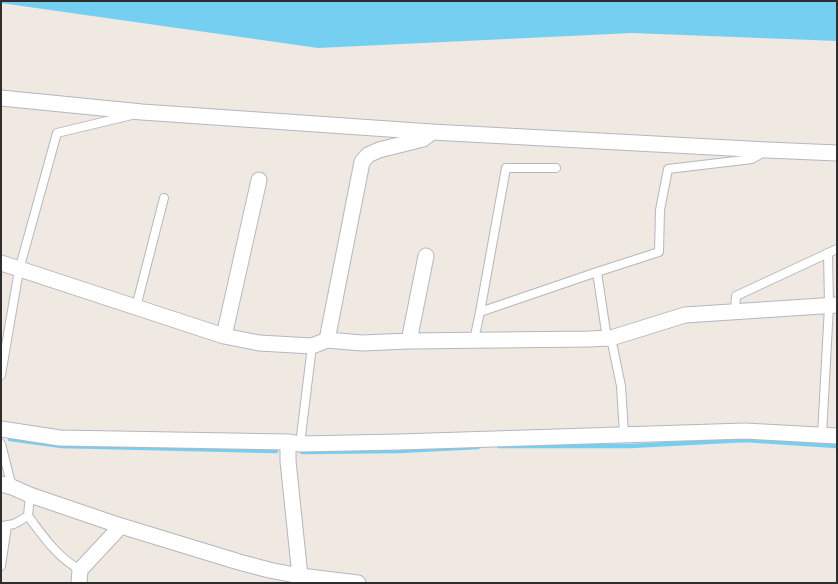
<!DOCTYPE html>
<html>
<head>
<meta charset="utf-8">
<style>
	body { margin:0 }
	#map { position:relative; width:838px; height:584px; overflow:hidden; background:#efe9e1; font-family:Arial,sans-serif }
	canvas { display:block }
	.frame { position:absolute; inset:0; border:2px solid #2e2e2e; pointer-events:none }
</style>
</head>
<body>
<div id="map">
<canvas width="838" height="584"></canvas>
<div class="frame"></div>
</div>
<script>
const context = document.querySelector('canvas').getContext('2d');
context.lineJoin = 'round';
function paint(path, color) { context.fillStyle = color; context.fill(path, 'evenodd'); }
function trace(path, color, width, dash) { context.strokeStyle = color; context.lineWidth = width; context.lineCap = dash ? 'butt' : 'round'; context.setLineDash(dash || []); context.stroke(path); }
paint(new Path2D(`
	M1 1H837V41L632 33 318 48 1 3Z`), '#75cff0');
trace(new Path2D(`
	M10 439 62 446 276 451
	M499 446H630L745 440 837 446
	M302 452 399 451 478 447`), '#75cff0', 4.5);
const lane = new Path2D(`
	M597 272 606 332 611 338 621 386 624 434
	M136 307 164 198
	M735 311 736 296 837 249
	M480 312 597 272 659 252 660 210 668 169 752 159 764 152
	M474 340 480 312 506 168H556
	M1 375 19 270 57 133 132 115
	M822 435 829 306 828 253
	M1 444 12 487
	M300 444 312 346
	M30 495 28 516C44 537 56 556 80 570
	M3 526 14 524 28 516
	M1 566 7 526`);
const street = new Path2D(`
	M1 98 142 112 432 132 767 150 837 153
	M1 263 224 336 259 343 312 346 327 340 362 343 409 341 589 339 611 338 685 315 837 305
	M224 336 259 180
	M327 340 362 162 368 155 379 150 423 139 432 132
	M409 341 426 256
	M1 429 60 438 288 442 300 444 399 442 745 431 837 436
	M288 442V461L300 576
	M1 484 12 487 30 495 121 526 239 562 269 570 300 576 358 583
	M79 583 80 570 121 526`);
trace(lane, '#b4b7c1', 10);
trace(street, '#b4b7c1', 17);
trace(lane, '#fff', 8);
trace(street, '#fff', 15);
</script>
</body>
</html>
